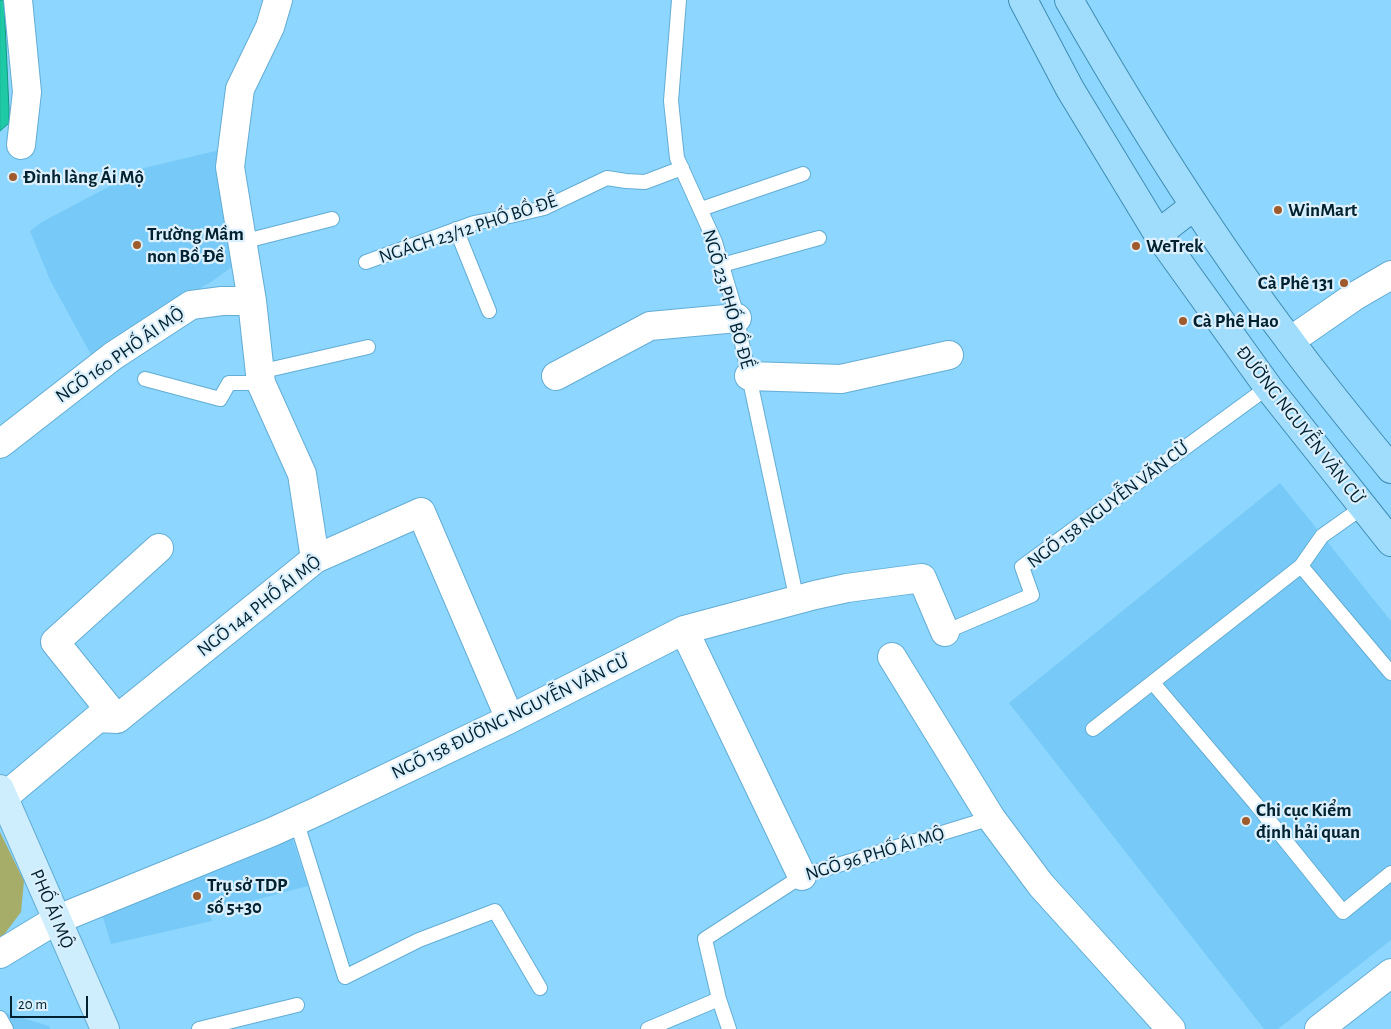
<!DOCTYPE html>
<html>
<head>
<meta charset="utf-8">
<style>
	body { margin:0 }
	#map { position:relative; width:1391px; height:1029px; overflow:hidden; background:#8cd6ff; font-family:"Alegreya Sans",sans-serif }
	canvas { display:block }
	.scale { position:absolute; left:10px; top:996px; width:78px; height:22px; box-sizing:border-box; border:2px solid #012130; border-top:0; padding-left:6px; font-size:15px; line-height:18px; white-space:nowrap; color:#012130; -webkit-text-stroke:4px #dbf0fc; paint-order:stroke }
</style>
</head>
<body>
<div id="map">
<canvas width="1391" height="1029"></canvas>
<div class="scale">20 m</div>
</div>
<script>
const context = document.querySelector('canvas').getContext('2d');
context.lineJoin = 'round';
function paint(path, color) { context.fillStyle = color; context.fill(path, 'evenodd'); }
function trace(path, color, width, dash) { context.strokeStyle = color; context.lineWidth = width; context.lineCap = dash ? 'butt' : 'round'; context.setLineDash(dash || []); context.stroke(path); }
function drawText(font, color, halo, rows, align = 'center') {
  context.font = font + ' "Alegreya Sans",sans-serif'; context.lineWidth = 4.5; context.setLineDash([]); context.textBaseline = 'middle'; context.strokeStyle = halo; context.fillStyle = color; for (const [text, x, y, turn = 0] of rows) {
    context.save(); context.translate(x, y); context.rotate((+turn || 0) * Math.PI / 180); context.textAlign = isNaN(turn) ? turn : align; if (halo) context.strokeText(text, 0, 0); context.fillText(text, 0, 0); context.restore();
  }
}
paint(new Path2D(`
	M224 149 241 260 214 280 144 323 95 362 50 280 30 231 42 222 144 168Z
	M1280 483 1391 621V940L1278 1029H1264L1009 703Z
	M290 831 308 886 209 912 212 921 111 944 100 907Z
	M6 1013 49 1026 50 1029H0V1017Z`), '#77caf7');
paint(new Path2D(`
	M0 832 24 881 21 912 0 940Z`), '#a6ad69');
const water = new Path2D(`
	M0 0H4L9 110V123L0 131Z`);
paint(water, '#1ec9a6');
trace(water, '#159783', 1);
const lane = new Path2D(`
	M679 0 671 101 677 158 715 242 734 306 797 601
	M701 209 803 174
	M456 229 489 311
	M242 242 332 219
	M366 262 474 223 510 216 544 208 607 178 626 181 645 182 682 168
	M722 265 819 238
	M259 372 368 347
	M145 379 220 399 229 383H261
	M1301 566 1391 673
	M945 632 1032 595 1022 567 1268 387
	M1153 683 1255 803 1343 912 1391 873
	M1093 729 1301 566 1322 536 1363 507
	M296 820 345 977 419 940 495 911 540 988
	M719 999 729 1029
	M0 1018 6 1029
	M199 1029 297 1005
	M648 1029 719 999 705 939 802 876 991 818`);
const street = new Path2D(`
	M18 0 27 92 21 145
	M278 0 270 27 240 89 230 167 252 301 261 383 302 474 315 559
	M1290 341 1355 296 1391 275
	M556 376 650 326 737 318
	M749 376 841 379 949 355
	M0 444 113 356 191 305 222 301H252
	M684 630 802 876
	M892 657 991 818 1041 885 1171 1029
	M117 719 55 642 159 548
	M4 797 98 718 117 719 315 559 421 512 510 719
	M0 954 56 920 272 832 318 811 510 719 684 630 815 595 847 588 922 578 945 632
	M1319 1029 1391 973`);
const secondary = new Path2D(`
	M0 789 105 1029`);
const primary = new Path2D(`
	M1023 0 1070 89 1158 234 1268 387 1391 542
	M1069 0C1136 117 1208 233 1290 341 1322 385 1357 427 1391 469
	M1158 234 1194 206`);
trace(lane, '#64add4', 16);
trace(street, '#64add4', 30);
trace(secondary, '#64add4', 30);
trace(primary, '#3f8cb3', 30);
trace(lane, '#fff', 14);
trace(street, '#fff', 28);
trace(secondary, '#cfeefd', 28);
trace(primary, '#a0dcfb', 28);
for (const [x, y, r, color] of [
	[13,177,5,"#9f5b2b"],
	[1278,210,5,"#9f5b2b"],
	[137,245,5,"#9f5b2b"],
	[1136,246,5,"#9f5b2b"],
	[1344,283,5,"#9f5b2b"],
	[1183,321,5,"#9f5b2b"],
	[1246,821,5,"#9f5b2b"],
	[197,896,5,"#9f5b2b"]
]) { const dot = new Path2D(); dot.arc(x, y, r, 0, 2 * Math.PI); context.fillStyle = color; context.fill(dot); trace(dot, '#dbf0fc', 2); }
drawText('bold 19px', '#012130', '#dbf0fc', [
	["Đình làng Ái Mộ",23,177],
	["WinMart",1288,210],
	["Trường Mầm",147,234],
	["non Bồ Đề",147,256],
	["WeTrek",1146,246],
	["Cà Phê 131",1334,283,"right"],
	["Cà Phê Hao",1193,321],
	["Chi cục Kiểm",1256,810],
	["định hải quan",1256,832],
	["Trụ sở TDP",207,885],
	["số 5+30",207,907]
], 'left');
drawText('19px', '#012130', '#dbf0fc', [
	["NGÁCH 23/12 PHỐ BỒ ĐỀ",468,229,-18],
	["NGÕ 23 PHỐ BỒ ĐỀ",728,299,74],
	["NGÕ 160 PHỐ ÁI MỘ",120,355,-35],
	["ĐƯỜNG NGUYỄN VĂN CỪ",1300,425,52],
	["NGÕ 158 NGUYỄN VĂN CỪ",1108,505,-37],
	["NGÕ 144 PHỐ ÁI MỘ",259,606,-38],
	["NGÕ 158 ĐƯỜNG NGUYỄN VĂN CỪ",510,717,-26],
	["NGÕ 96 PHỐ ÁI MỘ",875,854,-17],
	["PHỐ ÁI MỘ",52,909,67]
]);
</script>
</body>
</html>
